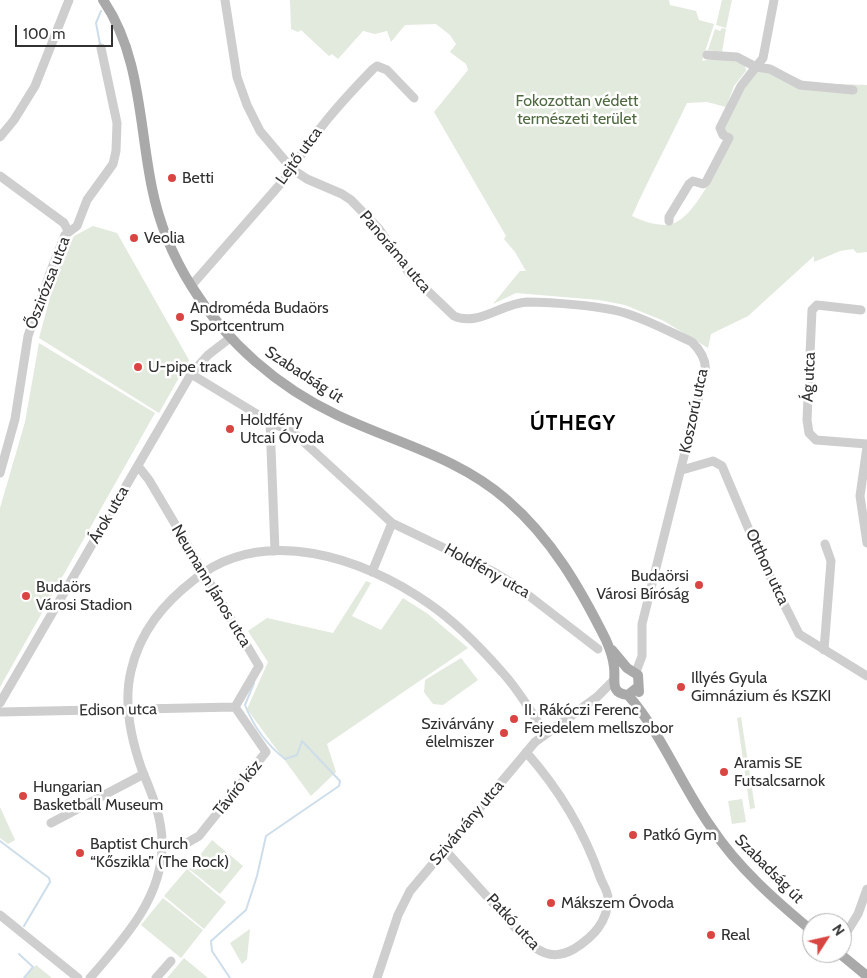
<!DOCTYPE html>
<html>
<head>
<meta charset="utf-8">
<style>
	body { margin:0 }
	#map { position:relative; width:867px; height:978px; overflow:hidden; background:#fff; font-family:Cabin,sans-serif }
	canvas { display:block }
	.north { position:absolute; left:802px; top:913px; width:50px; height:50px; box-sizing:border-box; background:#fff; border:1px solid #adadad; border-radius:50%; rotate:55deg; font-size:14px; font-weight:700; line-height:20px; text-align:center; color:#313131 }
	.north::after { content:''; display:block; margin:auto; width:18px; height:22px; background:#d94542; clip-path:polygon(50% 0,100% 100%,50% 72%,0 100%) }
	.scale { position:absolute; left:15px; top:25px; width:98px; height:22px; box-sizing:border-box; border:2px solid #313131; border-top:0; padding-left:6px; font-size:15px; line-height:18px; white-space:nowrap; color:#313131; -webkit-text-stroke:4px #fff; paint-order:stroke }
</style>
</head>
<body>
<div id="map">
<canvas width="867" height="978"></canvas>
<div class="north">N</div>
<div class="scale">100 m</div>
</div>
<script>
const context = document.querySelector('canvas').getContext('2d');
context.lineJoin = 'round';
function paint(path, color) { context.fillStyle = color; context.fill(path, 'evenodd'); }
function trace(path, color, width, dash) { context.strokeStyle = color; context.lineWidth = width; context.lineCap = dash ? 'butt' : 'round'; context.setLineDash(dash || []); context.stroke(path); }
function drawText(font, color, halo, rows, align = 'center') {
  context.font = font + ' Cabin,sans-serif'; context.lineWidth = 5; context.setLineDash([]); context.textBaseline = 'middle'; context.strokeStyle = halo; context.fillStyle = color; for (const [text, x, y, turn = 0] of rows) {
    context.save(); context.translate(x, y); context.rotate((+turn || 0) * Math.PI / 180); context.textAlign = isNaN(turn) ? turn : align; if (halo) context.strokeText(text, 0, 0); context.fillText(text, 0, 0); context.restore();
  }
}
paint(new Path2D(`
	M290 0H669L670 5 696 11 699 20 714 24 702 61C718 58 727 57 745 65L746 71 734 86 726 107 707 102 687 103C669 141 649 178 632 216 642 221 654 225 666 225 694 224 716 167 728 145L721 134 755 68 768 65 808 83 867 85V252L857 253 853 249 840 251 814 262V256L748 316 711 334 708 348 664 321 625 305 599 300 516 293 493 304 520 271H526L515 252 504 239 506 236 434 112 468 70 466 64 450 52 456 44 450 35 436 24 405 25 391 42 387 31 375 34 363 31 338 59 332 54 329 56 301 30 298 32 291 29Z
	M722 0H732L726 28 716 25Z
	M722 28 726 29 722 52 708 50 715 29 720 31Z
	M93 226 117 233 189 360 159 413 39 338 58 268 74 236Z
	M39 343 155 413 0 687V508L25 422Z
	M366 581 371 583 352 616 381 630 403 598 428 614 468 648 327 744 336 772 311 796 247 709 268 662 248 631 267 618 333 633Z
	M461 658 478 680 443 705 433 704 424 692 425 680Z
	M741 717 755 808 750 809 737 718Z
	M742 799 746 822 732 824 728 801Z
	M0 807 15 840 8 844 0 838Z
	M212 840 243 866 220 894 189 869Z
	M187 869 226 902 204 929 164 896Z
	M163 898 203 930 181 958 141 925Z
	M250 929 247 959 242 964 230 943Z
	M184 958 208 978H167Z
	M36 965 52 978H24Z`), '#e2e9dd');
trace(new Path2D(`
	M100 44 96 23 101 11
	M0 841 49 878 50 882 24 926
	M19 954 33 967 24 978
	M230 978 212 951 211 941 246 910 257 876 266 836 339 786 340 781 302 741 297 755 285 759C267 745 253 725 245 705L254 683`), '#ceddea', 2);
trace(new Path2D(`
	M225 0 237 77 247 105 260 131 292 169 307 179 342 194 351 200 379 229 409 273 454 316C478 327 502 303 527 302 550 302 604 306 625 313 648 320 670 332 692 342 700 350 707 360 705 372L642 624V656L636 672
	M707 55 737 57 756 67 770 69 800 85 853 90
	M0 137 14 120 35 86 69 0
	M0 176 64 223 68 231
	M669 221V217L689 184 693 181 703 184 706 182 729 138 723 135 720 128 741 86 763 58 774 0
	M191 286 290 173C312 134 342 101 373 69L377 66 387 70 414 98
	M861 310 817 305 812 310 807 420 809 433 816 440 867 444
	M191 374 270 422 293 432 392 523 494 572 515 585 598 649
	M270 422 275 551
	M867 447 860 496 867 543
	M138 466 149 480 259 666 235 707
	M682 470 713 461 722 466 760 556 799 634 867 676
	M0 473 15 419 28 336 50 273 65 235 77 226 87 200 113 164 116 151 117 123 101 48
	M372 572 392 523
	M824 650 831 561 825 544
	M0 703 191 374 208 355 230 338
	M0 712 235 707
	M51 823 144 774
	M162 845 185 844 199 836 266 752 235 707
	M445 850 529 943C543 955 556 959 574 949 593 937 608 922 608 898 608 891 602 883 600 877 584 831 558 788 526 752
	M0 915 78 978
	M842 940 858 914 867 889
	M90 978C122 941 162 899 162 846 163 820 152 794 142 770 131 739 123 704 131 671 140 631 164 603 195 579 264 524 364 558 428 603 456 622 480 647 502 672 519 690 531 713 546 733
	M156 978 171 961
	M377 978 398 915 410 891 535 742 597 697 613 681`), '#cecece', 9);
trace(new Path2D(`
	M103 0C141 55 139 126 152 188 159 223 173 257 192 287 227 343 278 387 337 415 396 443 458 457 507 500 552 539 580 588 606 640 610 649 613 658 614 667 616 680 609 693 628 695L638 687
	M612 650 627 668 638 675 639 692
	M628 695C662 734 681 785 711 827 738 868 775 900 812 931
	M839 953 867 976`), '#a9a9a9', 10);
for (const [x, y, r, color] of [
	[172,178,5,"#d94542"],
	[134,238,5,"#d94542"],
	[180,317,5,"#d94542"],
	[138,367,5,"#d94542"],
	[230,429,5,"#d94542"],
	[699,585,5,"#d94542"],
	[26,596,5,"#d94542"],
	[681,687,5,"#d94542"],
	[514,719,5,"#d94542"],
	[504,733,5,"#d94542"],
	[724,772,5,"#d94542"],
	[23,796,5,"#d94542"],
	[633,835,5,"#d94542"],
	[80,853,5,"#d94542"],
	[551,903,5,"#d94542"],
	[711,935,5,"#d94542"]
]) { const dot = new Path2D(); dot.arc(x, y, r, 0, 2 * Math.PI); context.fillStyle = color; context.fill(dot); trace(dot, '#fff', 2); }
drawText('16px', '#506a41', '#fff', [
	["Fokozottan védett",577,101],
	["természeti terület",577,119]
]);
drawText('16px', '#313131', '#fff', [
	["Lejtő utca",299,156,-54],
	["Panoráma utca",395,252,50],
	["Őszirózsa utca",48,283,-69],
	["Szabadság út",304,375,33],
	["Ág utca",809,377,-87],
	["Koszorú utca",694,411,-78],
	["Árok utca",109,515,-60],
	["Otthon utca",767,567,65],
	["Holdfény utca",487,571,29],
	["Neumann János utca",211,586,59],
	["Edison utca",118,710,-1],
	["Távíró köz",238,788,-51],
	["Szivárvány utca",467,823,-50],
	["Szabadság út",769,869,45],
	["Patkó utca",513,922,47]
]);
drawText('16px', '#313131', '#fff', [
	["Betti",182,178],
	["Veolia",144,238],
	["Androméda Budaörs",190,308],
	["Sportcentrum",190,326],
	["U-pipe track",148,367],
	["Holdfény",240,420],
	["Utcai Óvoda",240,438],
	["Budaörsi",689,576,"right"],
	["Városi Bíróság",689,594,"right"],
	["Budaörs",36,587],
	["Városi Stadion",36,605],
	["Illyés Gyula",691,678],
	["Gimnázium és KSZKI",691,696],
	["II. Rákóczi Ferenc",524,710],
	["Fejedelem mellszobor",524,728],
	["Szivárvány",494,724,"right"],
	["élelmiszer",494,742,"right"],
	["Aramis SE",734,763],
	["Futsalcsarnok",734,781],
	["Hungarian",33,787],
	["Basketball Museum",33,805],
	["Patkó Gym",643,835],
	["Baptist Church",90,844],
	["“Kőszikla” (The Rock)",90,862],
	["Mákszem Óvoda",561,903],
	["Real",721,935]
], 'left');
context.letterSpacing = '1px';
drawText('bold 21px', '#000', '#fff', [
	["ÚTHEGY",573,424]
]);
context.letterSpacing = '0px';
</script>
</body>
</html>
